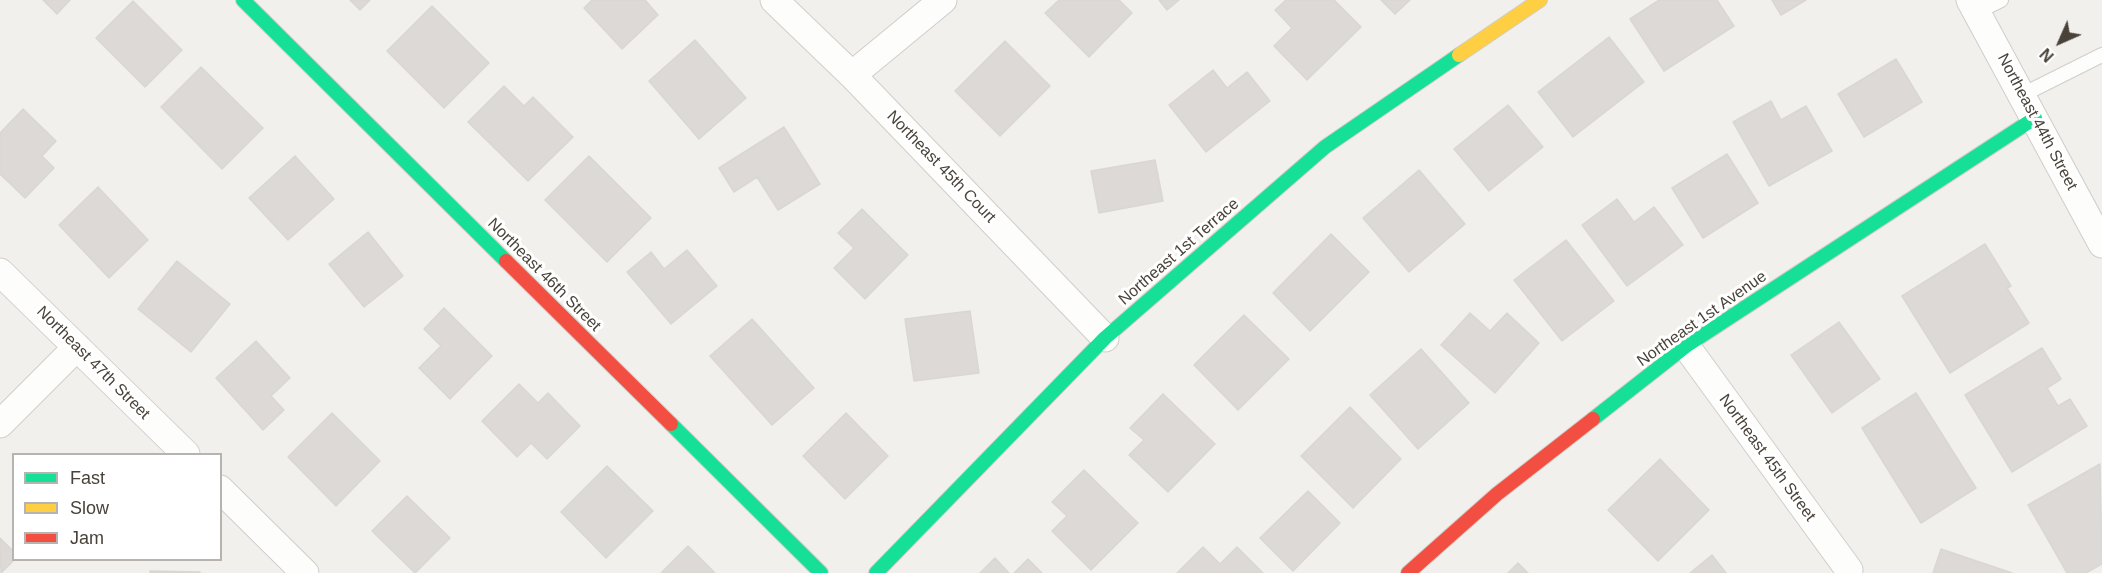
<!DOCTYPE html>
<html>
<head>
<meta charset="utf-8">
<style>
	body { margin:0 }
	#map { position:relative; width:2102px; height:573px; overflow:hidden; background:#f2f0ed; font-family:Arial,sans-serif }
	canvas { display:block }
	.legend { position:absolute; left:12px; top:453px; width:210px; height:108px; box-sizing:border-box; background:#fff; border:2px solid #b6b3b0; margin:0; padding:8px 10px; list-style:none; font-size:18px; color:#484239 }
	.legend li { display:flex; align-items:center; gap:12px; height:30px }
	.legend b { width:30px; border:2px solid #b6b3b0 }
	.north { position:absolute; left:2030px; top:12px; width:60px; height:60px; -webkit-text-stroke:4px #fff; paint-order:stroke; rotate:225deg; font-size:16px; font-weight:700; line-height:24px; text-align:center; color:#484239 }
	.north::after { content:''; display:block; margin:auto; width:21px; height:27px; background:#484239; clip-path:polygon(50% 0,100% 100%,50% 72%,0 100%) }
</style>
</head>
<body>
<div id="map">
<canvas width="2102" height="573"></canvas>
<ul class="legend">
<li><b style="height:8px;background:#16e098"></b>Fast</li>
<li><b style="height:8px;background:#ffcf43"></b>Slow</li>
<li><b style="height:8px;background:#f24e42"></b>Jam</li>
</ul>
<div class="north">N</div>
</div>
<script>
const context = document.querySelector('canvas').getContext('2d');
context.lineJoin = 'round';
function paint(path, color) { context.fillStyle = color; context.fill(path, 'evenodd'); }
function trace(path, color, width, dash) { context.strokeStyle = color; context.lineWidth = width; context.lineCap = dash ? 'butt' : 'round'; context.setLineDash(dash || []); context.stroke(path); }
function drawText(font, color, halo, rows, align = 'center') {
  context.font = font + ' Arial,sans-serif'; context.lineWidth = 6; context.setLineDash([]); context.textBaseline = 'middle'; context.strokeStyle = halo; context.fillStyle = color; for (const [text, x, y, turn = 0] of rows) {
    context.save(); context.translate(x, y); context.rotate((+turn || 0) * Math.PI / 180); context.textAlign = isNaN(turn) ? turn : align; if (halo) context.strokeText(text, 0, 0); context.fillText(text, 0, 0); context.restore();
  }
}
const building = new Path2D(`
	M43 0H70L57 14Z
	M350 0H370L360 10Z
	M592 0H645L658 15 622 49 584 8Z
	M1059 0H1119L1132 13 1089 57 1045 13Z
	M1159 0H1179L1167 10Z
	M1286 0H1334L1361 27 1307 80 1274 46 1292 28 1275 10Z
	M1381 0H1410L1395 14Z
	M1659 0H1717L1734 26 1664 71 1630 19Z
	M1772 0H1806L1781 15Z
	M133 1 182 50 145 87 96 38Z
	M432 6 489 63 444 108 387 51Z
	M1609 37 1644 82 1573 137 1538 92Z
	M695 40 746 98 699 139 649 81Z
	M1005 41 1050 86 1000 136 955 91Z
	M1896 59 1922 102 1864 137 1838 94Z
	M201 67 263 128 222 169 161 107Z
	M1213 70 1227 88 1247 72 1270 101 1206 152 1169 105Z
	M504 86 524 106 533 97 573 137 528 181 468 122Z
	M1771 101 1781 120 1806 106 1832 151 1769 186 1733 122Z
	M1508 105 1543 147 1489 191 1454 149Z
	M23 109 56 141 42 156 54 168 25 198 0 174V133Z
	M784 127 820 184 778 210 757 177 734 192 719 168Z
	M1727 154 1758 203 1703 238 1672 188Z
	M295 156 334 199 288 240 249 198Z
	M589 156 651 218 607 262 545 200Z
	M1155 160 1163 201 1099 213 1091 171Z
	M1419 170 1465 224 1409 272 1363 218Z
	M98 187 148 240 109 278 59 225Z
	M1617 199 1634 222 1654 207 1683 245 1627 286 1582 225Z
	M862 209 908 255 865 299 834 268 854 248 838 233Z
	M368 232 403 276 364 307 329 264Z
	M1331 234 1369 272 1310 331 1273 293Z
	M1566 240 1614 301 1562 341 1514 280Z
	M1985 244 2011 286 2007 288 2029 323 1950 373 1902 296Z
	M687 250 717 286 671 324 627 272 651 252 664 269Z
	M177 261 230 304 191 352 138 309Z
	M444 308 492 356 450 399 419 368 441 346 424 329Z
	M970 311 979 373 914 381 905 319Z
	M1470 313 1490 331 1507 313 1539 343 1495 393 1441 345Z
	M1244 315 1289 359 1238 410 1194 365Z
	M752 319 814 388 772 425 710 356Z
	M1839 322 1880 379 1832 413 1791 355Z
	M256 341 290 378 271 396 284 410 263 430 216 378Z
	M2042 348 2061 379 2047 388 2058 406 2070 399 2087 426 2012 472 1965 395Z
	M1421 349 1469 403 1418 449 1370 395Z
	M519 384 538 403 548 393 580 426 547 459 531 443 517 457 482 421Z
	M1916 393 1976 488 1921 523 1862 428Z
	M1163 394 1215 444 1168 492 1129 455 1144 440 1130 428Z
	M1350 407 1401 459 1353 508 1301 456Z
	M332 413 380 461 336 506 288 457Z
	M846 413 888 456 845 499 803 456Z
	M1660 459 1709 510 1658 561 1608 510Z
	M2100 464 2102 564 2086 573H2067L2028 505Z
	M607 466 653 511 606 558 561 512Z
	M1084 470 1138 523 1091 570 1052 531 1067 516 1052 502Z
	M1308 491 1340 523 1293 571 1260 538Z
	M407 496 450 538 415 573 372 531Z
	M0 538 14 552V560L1 573Z
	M688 546 715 573H661Z
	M1203 547 1220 564 1237 547 1263 573H1177Z
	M1941 549 2012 573H1933Z
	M1712 555 1726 573H1690Z
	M995 558 1009 573H980Z
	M1028 559 1042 573H1014Z
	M1518 563 1528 573H1508Z
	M150 571 200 572V573H150Z`);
paint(building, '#dcd9d6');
trace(building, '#dad7d3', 1.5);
const lane = new Path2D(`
	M1977 12 2001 0
	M2022 95 2102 55`);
const street = new Path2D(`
	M774 0 852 75 1105 338
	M1970 0 2102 244
	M852 75 943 0
	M0 272 186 454
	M1686 346 1849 570
	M0 424 77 347
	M220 489 305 573`);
const fast = new Path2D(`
	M243 0 506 261
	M1593 419 1686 346 2035 118
	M671 424 821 573
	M876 573 1105 338 1325 147 1459 55`);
const slow = new Path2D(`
	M1459 55 1540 0`);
const jam = new Path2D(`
	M506 261 671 424
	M1408 573 1497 494 1593 419`);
trace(lane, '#d0cecb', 16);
trace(street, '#d0cecb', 29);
trace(fast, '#d0cdc5', 16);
trace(slow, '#d0cdc5', 16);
trace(jam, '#d0cdc5', 16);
trace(lane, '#fdfdfc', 14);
trace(street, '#fdfdfc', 27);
trace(fast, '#16e098', 14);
trace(slow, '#ffcf43', 14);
trace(jam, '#f24e42', 14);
drawText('16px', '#484239', '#fff', [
	["Northeast 44th Street",2037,122,62],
	["Northeast 45th Court",941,167,46],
	["Northeast 1st Terrace",1179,252,-41],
	["Northeast 46th Street",544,275,45],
	["Northeast 1st Avenue",1702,319,-35],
	["Northeast 47th Street",93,363,45],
	["Northeast 45th Street",1767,458,54]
]);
</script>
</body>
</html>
